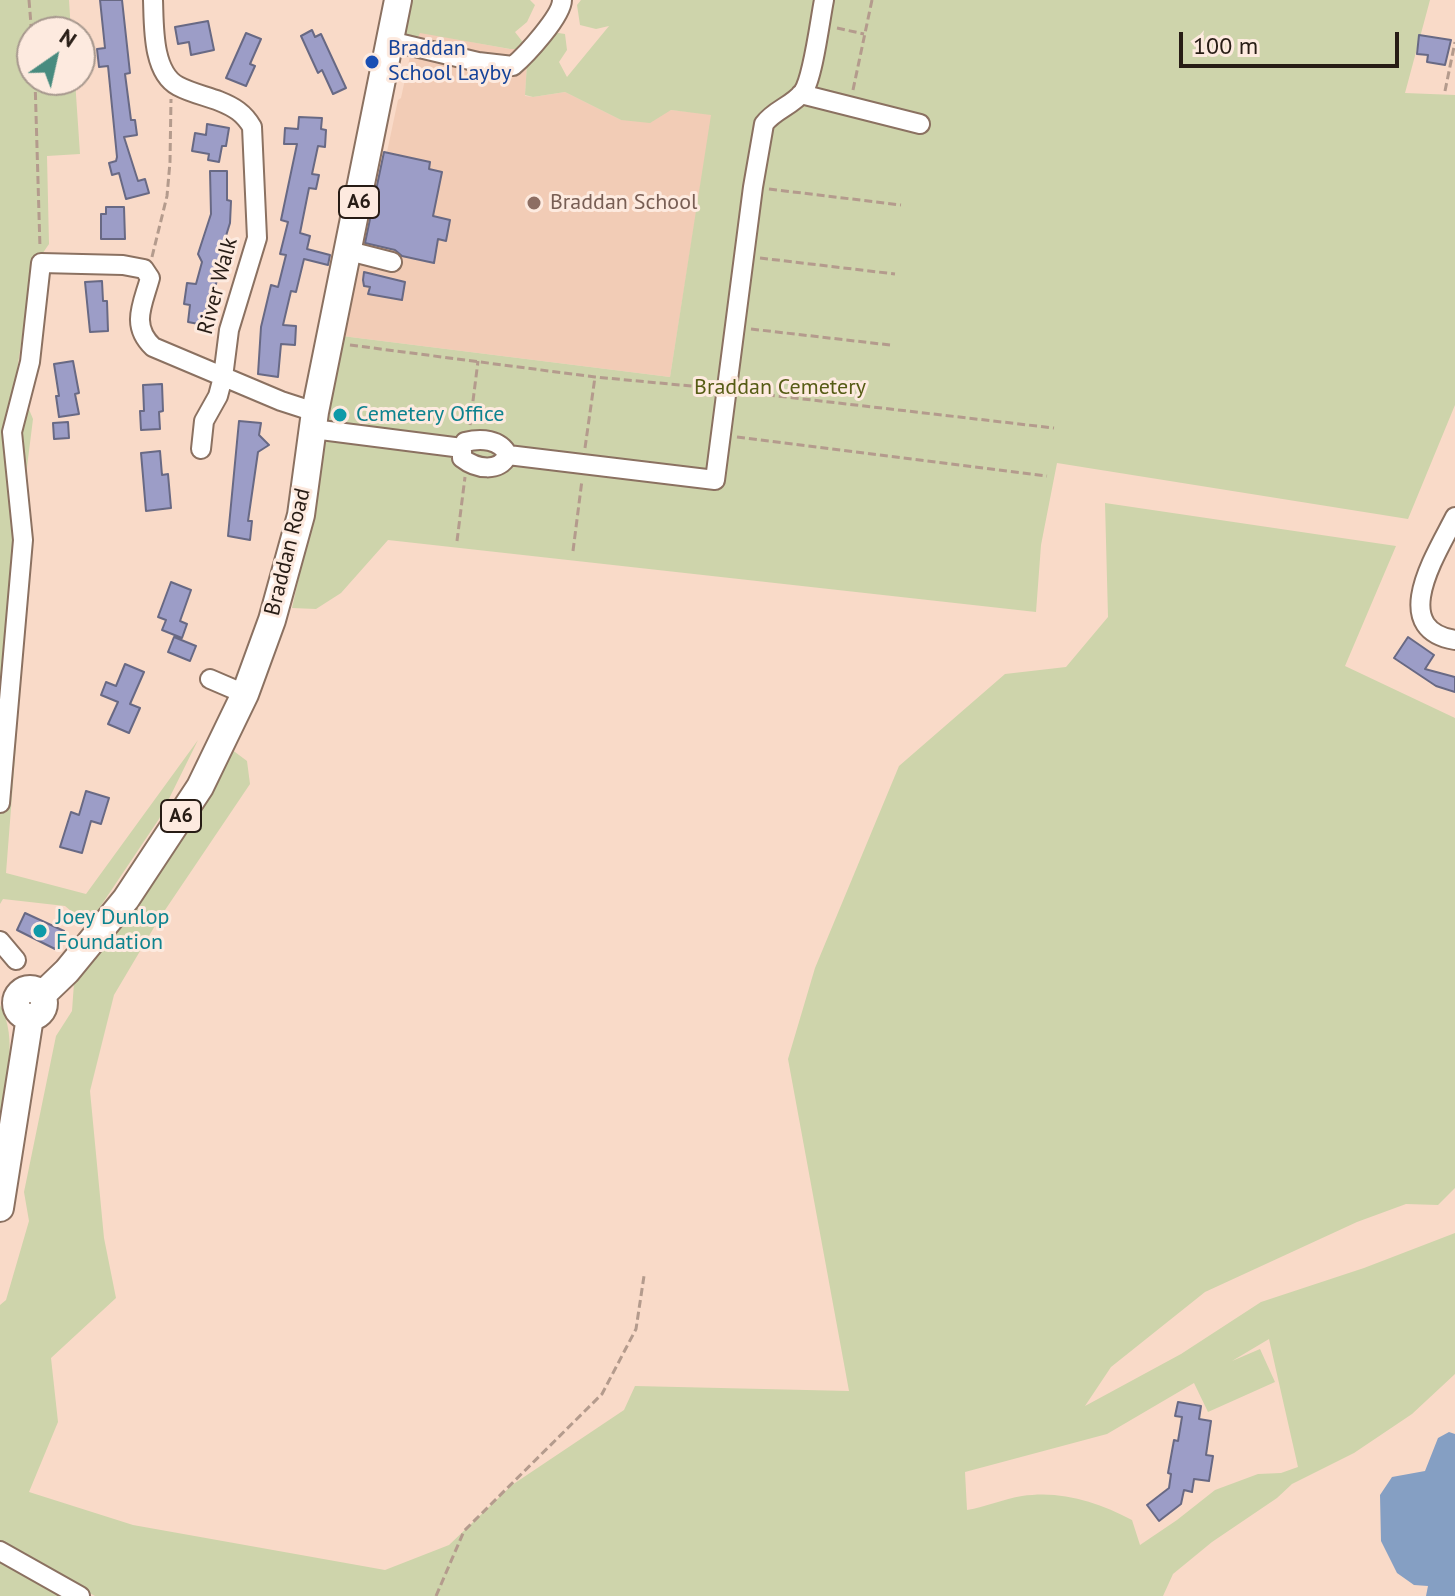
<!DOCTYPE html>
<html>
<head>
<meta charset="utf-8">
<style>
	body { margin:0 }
	#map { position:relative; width:1455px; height:1596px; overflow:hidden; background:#f9dac8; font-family:"PT Sans",sans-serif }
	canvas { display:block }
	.north { position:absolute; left:16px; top:16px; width:80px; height:80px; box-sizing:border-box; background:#fdeadf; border:2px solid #a7988e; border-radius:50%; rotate:34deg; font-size:22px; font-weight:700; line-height:32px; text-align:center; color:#271c15 }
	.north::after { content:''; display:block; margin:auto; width:28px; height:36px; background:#488b7f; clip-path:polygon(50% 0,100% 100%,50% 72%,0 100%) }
	.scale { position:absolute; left:1179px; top:32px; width:220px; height:36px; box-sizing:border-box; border:4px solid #271c15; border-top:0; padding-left:10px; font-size:24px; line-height:28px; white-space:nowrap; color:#271c15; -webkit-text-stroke:6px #fdeadf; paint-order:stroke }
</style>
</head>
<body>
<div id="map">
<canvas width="1455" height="1596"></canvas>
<div class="north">N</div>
<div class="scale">100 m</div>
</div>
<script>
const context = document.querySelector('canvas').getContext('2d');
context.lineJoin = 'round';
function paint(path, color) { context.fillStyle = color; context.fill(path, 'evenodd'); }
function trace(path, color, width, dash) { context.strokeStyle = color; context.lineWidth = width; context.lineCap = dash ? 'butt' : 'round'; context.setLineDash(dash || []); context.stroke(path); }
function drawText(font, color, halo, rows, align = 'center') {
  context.font = font + ' "PT Sans",sans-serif'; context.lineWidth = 6; context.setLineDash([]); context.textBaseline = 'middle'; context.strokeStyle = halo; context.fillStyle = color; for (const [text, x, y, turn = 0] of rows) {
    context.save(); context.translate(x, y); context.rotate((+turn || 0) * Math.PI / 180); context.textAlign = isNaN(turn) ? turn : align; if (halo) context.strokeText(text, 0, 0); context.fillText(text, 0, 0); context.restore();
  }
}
paint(new Path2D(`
	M419 32 509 49H520L527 63 525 96 533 97 565 92 621 120 671 110 712 114 670 377 342 336 383 152H387L398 100 401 98 410 56Z`), '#f2ccb6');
paint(new Path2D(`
	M0 0H69L71 32H32V80H75L80 154 47 156 49 244 32 269 16 378 33 419 26 475 32 538 6 873 86 894 198 740 159 819 88 925 65 906 3 899 0 904Z
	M407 0H530L535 5 527 22 515 32 525 45 520 49H510L420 33 417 39 401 34Z
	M581 0H1430L1405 93 1455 95V405L1408 519 1057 463 1041 545 1036 612 388 540 341 593 316 609 292 608 309 531 342 336 670 377 711 115 671 110 650 123 621 120 565 92 533 97 525 95 527 63 538 54 552 32 565 34 567 50 559 62 567 77 609 26 596 29 580 25 577 5Z
	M1105 503 1396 546 1345 666 1455 718V1188L1438 1205 1406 1204 1357 1222 1205 1292 1111 1367 1085 1406 1181 1354 1261 1302 1364 1268 1455 1233V1374L1412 1414 1354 1453 1292 1484 1277 1498 1212 1542 1173 1574 1163 1596H95L0 1545V1305L6 1300 29 1221 24 1192 56 1036 72 1011 74 983 142 894 231 749 247 761 250 784 159 919 114 995 90 1091 104 1238 116 1298 51 1358 58 1422 29 1492 133 1525 385 1570 449 1545 512 1485 624 1410 635 1386 849 1391 788 1059 815 968 899 766 1005 674 1066 667 1108 617ZM1269 1339 1298 1467 1281 1473 1258 1474 1215 1490 1177 1520 1140 1545 1132 1520C1098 1502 1061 1490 1022 1496 1004 1499 985 1507 967 1510L965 1472 1107 1434 1194 1383 1208 1412 1275 1382 1260 1349 1232 1361Z
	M0 1005C19 1039 5 1084 0 1121Z
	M0 1560 64 1596H0Z`), '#ced4ab');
paint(new Path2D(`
	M1449 1432 1455 1434V1596H1426L1428 1586 1414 1585 1397 1573 1381 1541 1380 1495 1392 1477 1425 1471 1438 1438Z`), '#859fc3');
const building = new Path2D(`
	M100 0H122L130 73 125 74 131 120H135L137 135 124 137 138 181 145 179 149 193 126 199 119 173 112 175 109 163 116 161 117 157 108 66 99 67 97 49 105 48Z
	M208 21 214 50 191 55 189 42 178 44 175 27Z
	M312 30 315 37 321 34 346 88 333 94 322 70 318 73 301 36Z
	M246 33 261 39 250 64 255 66 246 86 226 78Z
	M1419 35 1451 40 1445 65 1427 62 1428 55 1417 54Z
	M299 117 322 118 321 129 326 130 325 147 318 146 312 174 319 175 316 189 309 188 300 233 310 236 307 249 330 255 328 265 304 259 296 292 291 291 283 325 296 326 295 345 281 344 278 377 258 374 261 327 271 285 278 287 286 255 280 254 288 222 281 220 297 144H284L285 128 298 129Z
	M207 124 229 128 226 146H222L219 162 208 160 209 154 192 151 195 133 206 135Z
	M384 152 430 162 429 169 442 172 433 216 450 220 446 241 438 239 434 263 402 256 395 250 365 243Z
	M210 171H227V200L231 201 230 223 225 239 230 240 220 274 218 273 213 301 208 300 204 325 188 322 190 305 184 304 187 283 196 284 202 262 198 254 211 214Z
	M106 207H124L125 239H101V214H106Z
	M364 272 405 282 402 300 368 294 370 287 364 286 363 280Z
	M102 281 103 301H107L108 331 90 332 85 282Z
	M73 361 79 393 75 394 79 414 59 417 56 396H59L54 364Z
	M162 384 163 411 159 412 160 429 141 430 140 411H144L143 385Z
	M239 421 261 423 259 435 269 445 258 452 248 521H252L250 540 228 536Z
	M68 422 69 438 54 439 53 423Z
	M160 451 162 475 168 474 171 508 146 511 141 453Z
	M171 582 191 590 180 621 187 624 182 638 162 630 166 620 158 617Z
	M174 637 196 646 190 661 168 652Z
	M1408 637 1434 655 1425 669 1455 677V692L1436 686 1394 658Z
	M125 664 144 672 130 704 140 708 129 733 108 724 118 702 101 695 106 682 116 686Z
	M86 791 109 798 101 824 91 821 82 853 60 847 71 812 79 815Z
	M25 913 64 931 55 949 17 930Z
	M1178 1402 1201 1406 1199 1419 1211 1421 1206 1455 1213 1456 1209 1481 1194 1479 1192 1492 1184 1490 1181 1504 1159 1521 1147 1505 1169 1488 1171 1474 1168 1473 1174 1440 1178 1441 1182 1417 1175 1416Z`);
paint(building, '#9c9dc7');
trace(building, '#686984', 2);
const minor = new Path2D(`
	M153 0C154 25 152 72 178 86 191 93 206 96 219 101 234 107 244 113 252 127L257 238 229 330 223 377 218 396 204 421 201 449
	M390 41 478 62 513 66C526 55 562 16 562 0
	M801 94 920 124
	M349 251 392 262
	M313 429 462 448 465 442C481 438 500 439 508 455L715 480 753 187 764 124C774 110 792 106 803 92 813 78 820 20 824 0
	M462 448V458C476 469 499 473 508 455
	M1455 517C1437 553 1387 629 1455 640
	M210 679 245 694
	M0 803 23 540 12 432 30 362 41 263 123 265 144 269 150 278C143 304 130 325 153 347L281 401 315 412
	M0 941 16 960
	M0 1551 80 1596`);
const highway = new Path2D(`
	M16 1003a14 14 0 1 1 28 0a14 14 0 1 1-28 0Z
	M42 995 67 971 126 899 200 787 245 694 272 620 301 515 315 412 398 0
	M0 1208 30 1017`);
trace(minor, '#8b7161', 22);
trace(highway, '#8b7161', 30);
trace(new Path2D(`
	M29 0 32 37
	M837 28 864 34
	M35 80 40 248
	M853 90 872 0
	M1445 91 1455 42
	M769 189 901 205
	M152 257 167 196 170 162 171 99
	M760 258 895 274
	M751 329 890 345
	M350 345 595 377 712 388
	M743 392 1054 428
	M470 425 478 361
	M737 437 1047 476
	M585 448 595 377
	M457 541 465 477
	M573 551 582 480
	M436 1596 464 1531 602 1394 636 1329 644 1276`), '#b49b8d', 3, [8, 4]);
trace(minor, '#fff', 18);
trace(highway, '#fff', 26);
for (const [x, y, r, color] of [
	[372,62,8,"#1a4fb4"],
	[534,203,8,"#8d6e63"],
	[340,415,8,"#0f9aa8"],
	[40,931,8,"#0f9aa8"]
]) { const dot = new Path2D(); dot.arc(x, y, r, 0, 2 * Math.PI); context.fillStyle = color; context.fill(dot); trace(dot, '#fdeadf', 3); }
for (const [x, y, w] of [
	[359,202,40],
	[181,816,40]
]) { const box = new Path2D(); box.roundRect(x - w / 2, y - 16, w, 32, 6); context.fillStyle = '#fdeadf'; context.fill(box); trace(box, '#271c15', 2); }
drawText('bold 20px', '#271c15', null, [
	["A6",359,202],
	["A6",181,816]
]);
drawText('22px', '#164399', '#fdeadf', [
	["Braddan",388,49],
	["School Layby",388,74]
], 'left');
drawText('22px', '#785e54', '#fdeadf', [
	["Braddan School",550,203]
], 'left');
drawText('22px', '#271c15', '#fdeadf', [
	["River Walk",218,286,-75],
	["Braddan Road",288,552,-76]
]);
drawText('22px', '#565c15', '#fdeadf', [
	["Braddan Cemetery",780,388]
]);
drawText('22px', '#0d838f', '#fdeadf', [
	["Cemetery Office",356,415],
	["Joey Dunlop",56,918],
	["Foundation",56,943]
], 'left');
</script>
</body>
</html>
